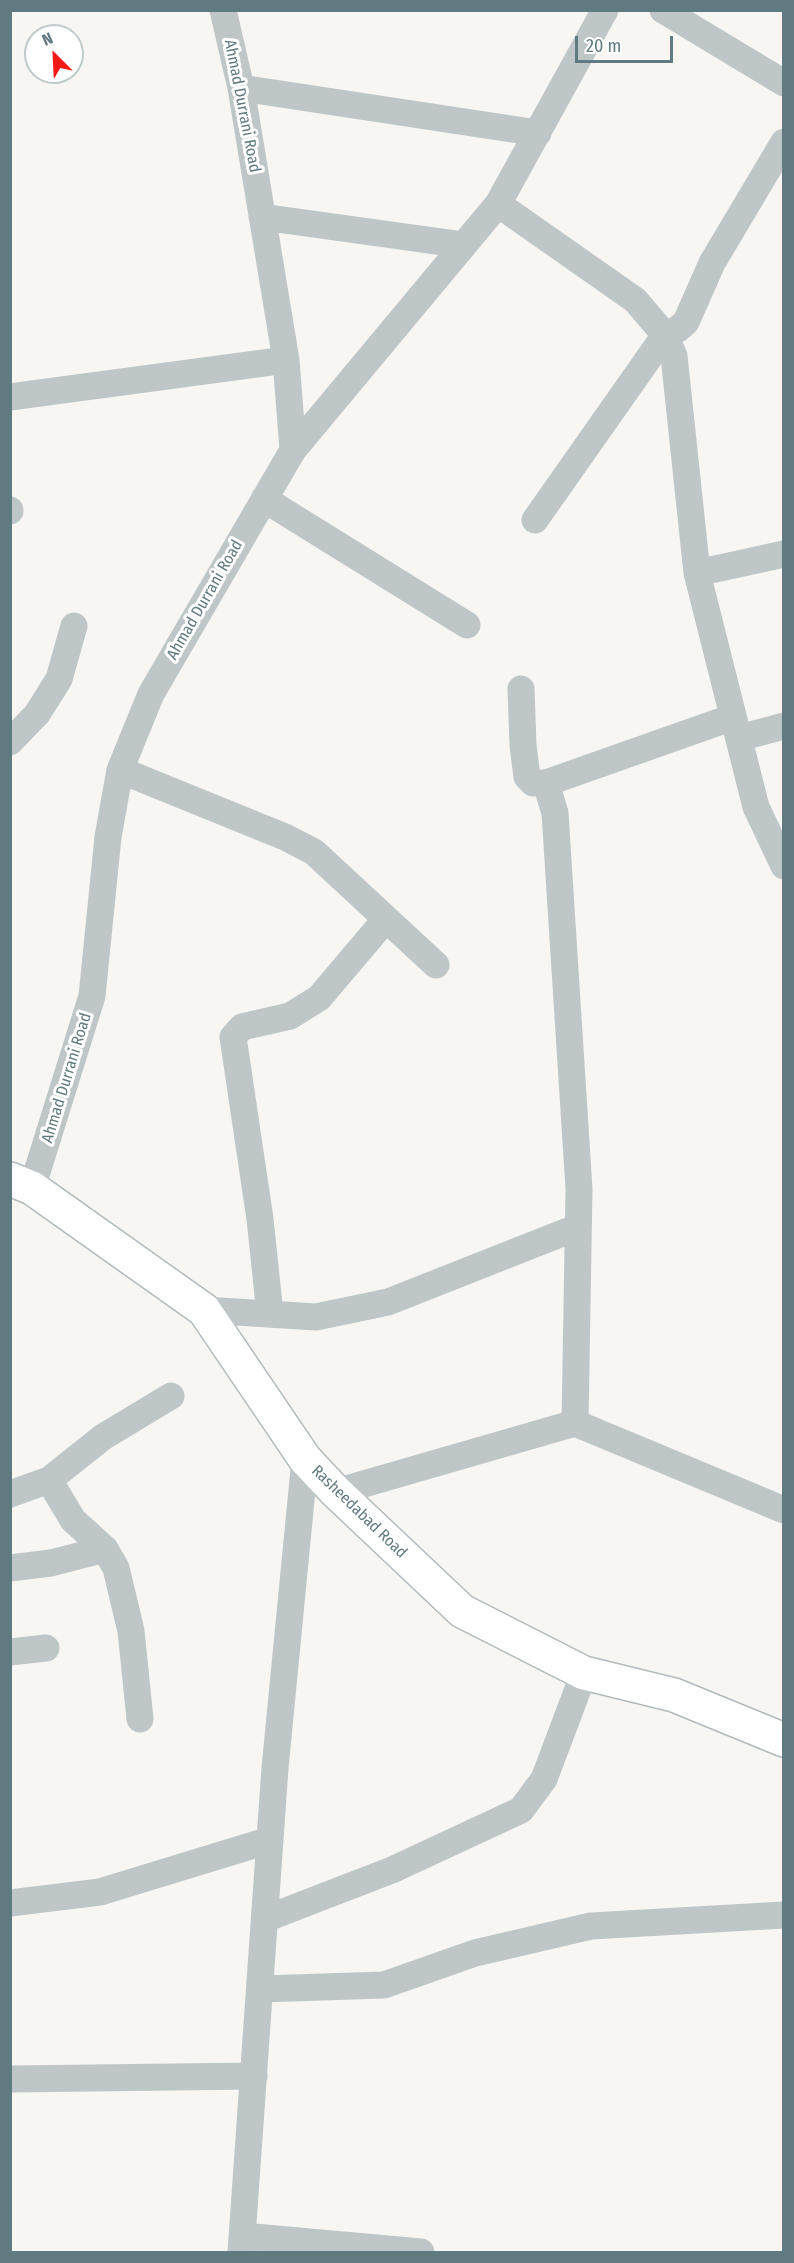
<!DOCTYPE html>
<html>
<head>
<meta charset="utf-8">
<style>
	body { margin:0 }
	#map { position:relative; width:794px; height:2263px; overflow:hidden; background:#f7f6f3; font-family:"Fira Sans Condensed",sans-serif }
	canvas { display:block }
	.frame { position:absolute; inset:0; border:12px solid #5f7a81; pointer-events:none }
	.north { position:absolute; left:24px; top:24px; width:60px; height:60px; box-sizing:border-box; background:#fff; border:2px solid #bfcacd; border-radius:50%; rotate:336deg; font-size:16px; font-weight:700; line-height:24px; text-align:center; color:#5f7a81 }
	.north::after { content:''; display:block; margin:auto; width:21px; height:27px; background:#f51a15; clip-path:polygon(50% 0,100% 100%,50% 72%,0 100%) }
	.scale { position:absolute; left:575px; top:36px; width:98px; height:27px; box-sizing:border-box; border:3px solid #5f7a81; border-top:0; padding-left:8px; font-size:18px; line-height:21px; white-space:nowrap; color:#5f7a81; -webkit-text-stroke:4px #fff; paint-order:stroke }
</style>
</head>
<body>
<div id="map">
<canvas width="794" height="2263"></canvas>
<div class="frame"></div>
<div class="north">N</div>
<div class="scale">20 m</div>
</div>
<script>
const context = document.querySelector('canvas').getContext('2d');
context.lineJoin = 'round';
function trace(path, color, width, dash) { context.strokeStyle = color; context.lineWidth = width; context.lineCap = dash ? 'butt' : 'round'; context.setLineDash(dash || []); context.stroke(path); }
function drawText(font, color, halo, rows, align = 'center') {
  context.font = font + ' "Fira Sans Condensed",sans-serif'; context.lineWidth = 6; context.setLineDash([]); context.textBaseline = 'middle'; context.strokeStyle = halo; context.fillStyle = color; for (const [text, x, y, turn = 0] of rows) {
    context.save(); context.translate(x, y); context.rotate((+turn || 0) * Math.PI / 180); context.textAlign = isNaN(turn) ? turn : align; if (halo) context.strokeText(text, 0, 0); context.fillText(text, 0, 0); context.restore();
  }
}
const secondary = new Path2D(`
	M10 1179 32 1188 204 1310 305 1459 336 1492 462 1611 584 1673 674 1695 784 1740`);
trace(secondary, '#b1babd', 36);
trace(new Path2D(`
	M663 10 784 83
	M241 88 538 133
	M498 204 635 300 665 335 674 356 697 573 756 807 784 866
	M262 217 464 245
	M10 397 286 360
	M293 450 498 204 605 10
	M264 499 467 625
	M10 510V511
	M535 520 665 335 678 329 686 322 712 263 784 142
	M697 573 784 554
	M521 689 523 745 527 777 533 783H546L733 717
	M739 738 784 726
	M10 742 37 714 59 679 74 626
	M120 770 285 837 314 852 436 965
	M546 783 555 813 579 1189 575 1423
	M32 1188 92 996 108 837 120 770 151 694 293 450 286 360 241 88 223 10
	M204 1310 316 1317 388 1302 578 1227
	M270 1314 260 1219 233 1037 242 1027 290 1016 319 998 386 919
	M49 1480 73 1520 105 1549 116 1568 131 1631 140 1719
	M336 1492 575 1423 784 1510
	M10 1494 49 1480 103 1437 171 1396
	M10 1568 51 1563 105 1549
	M10 1652 46 1648
	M10 1903 100 1892 270 1840
	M265 1919 392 1870 521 1810 544 1779 584 1673
	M260 1989 384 1985 475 1953 591 1926 784 1915
	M10 2079 254 2076
	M243 2236 421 2252
	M241 2252 275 1768 305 1459`), '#bfc6c8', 27);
trace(secondary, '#fff', 33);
drawText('16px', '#5f7a81', '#fff', [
	["Ahmad Durrani Road",242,106,79],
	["Ahmad Durrani Road",205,600,-60],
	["Ahmad Durrani Road",67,1078,-73],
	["Rasheedabad Road",359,1512,44]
]);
</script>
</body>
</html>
